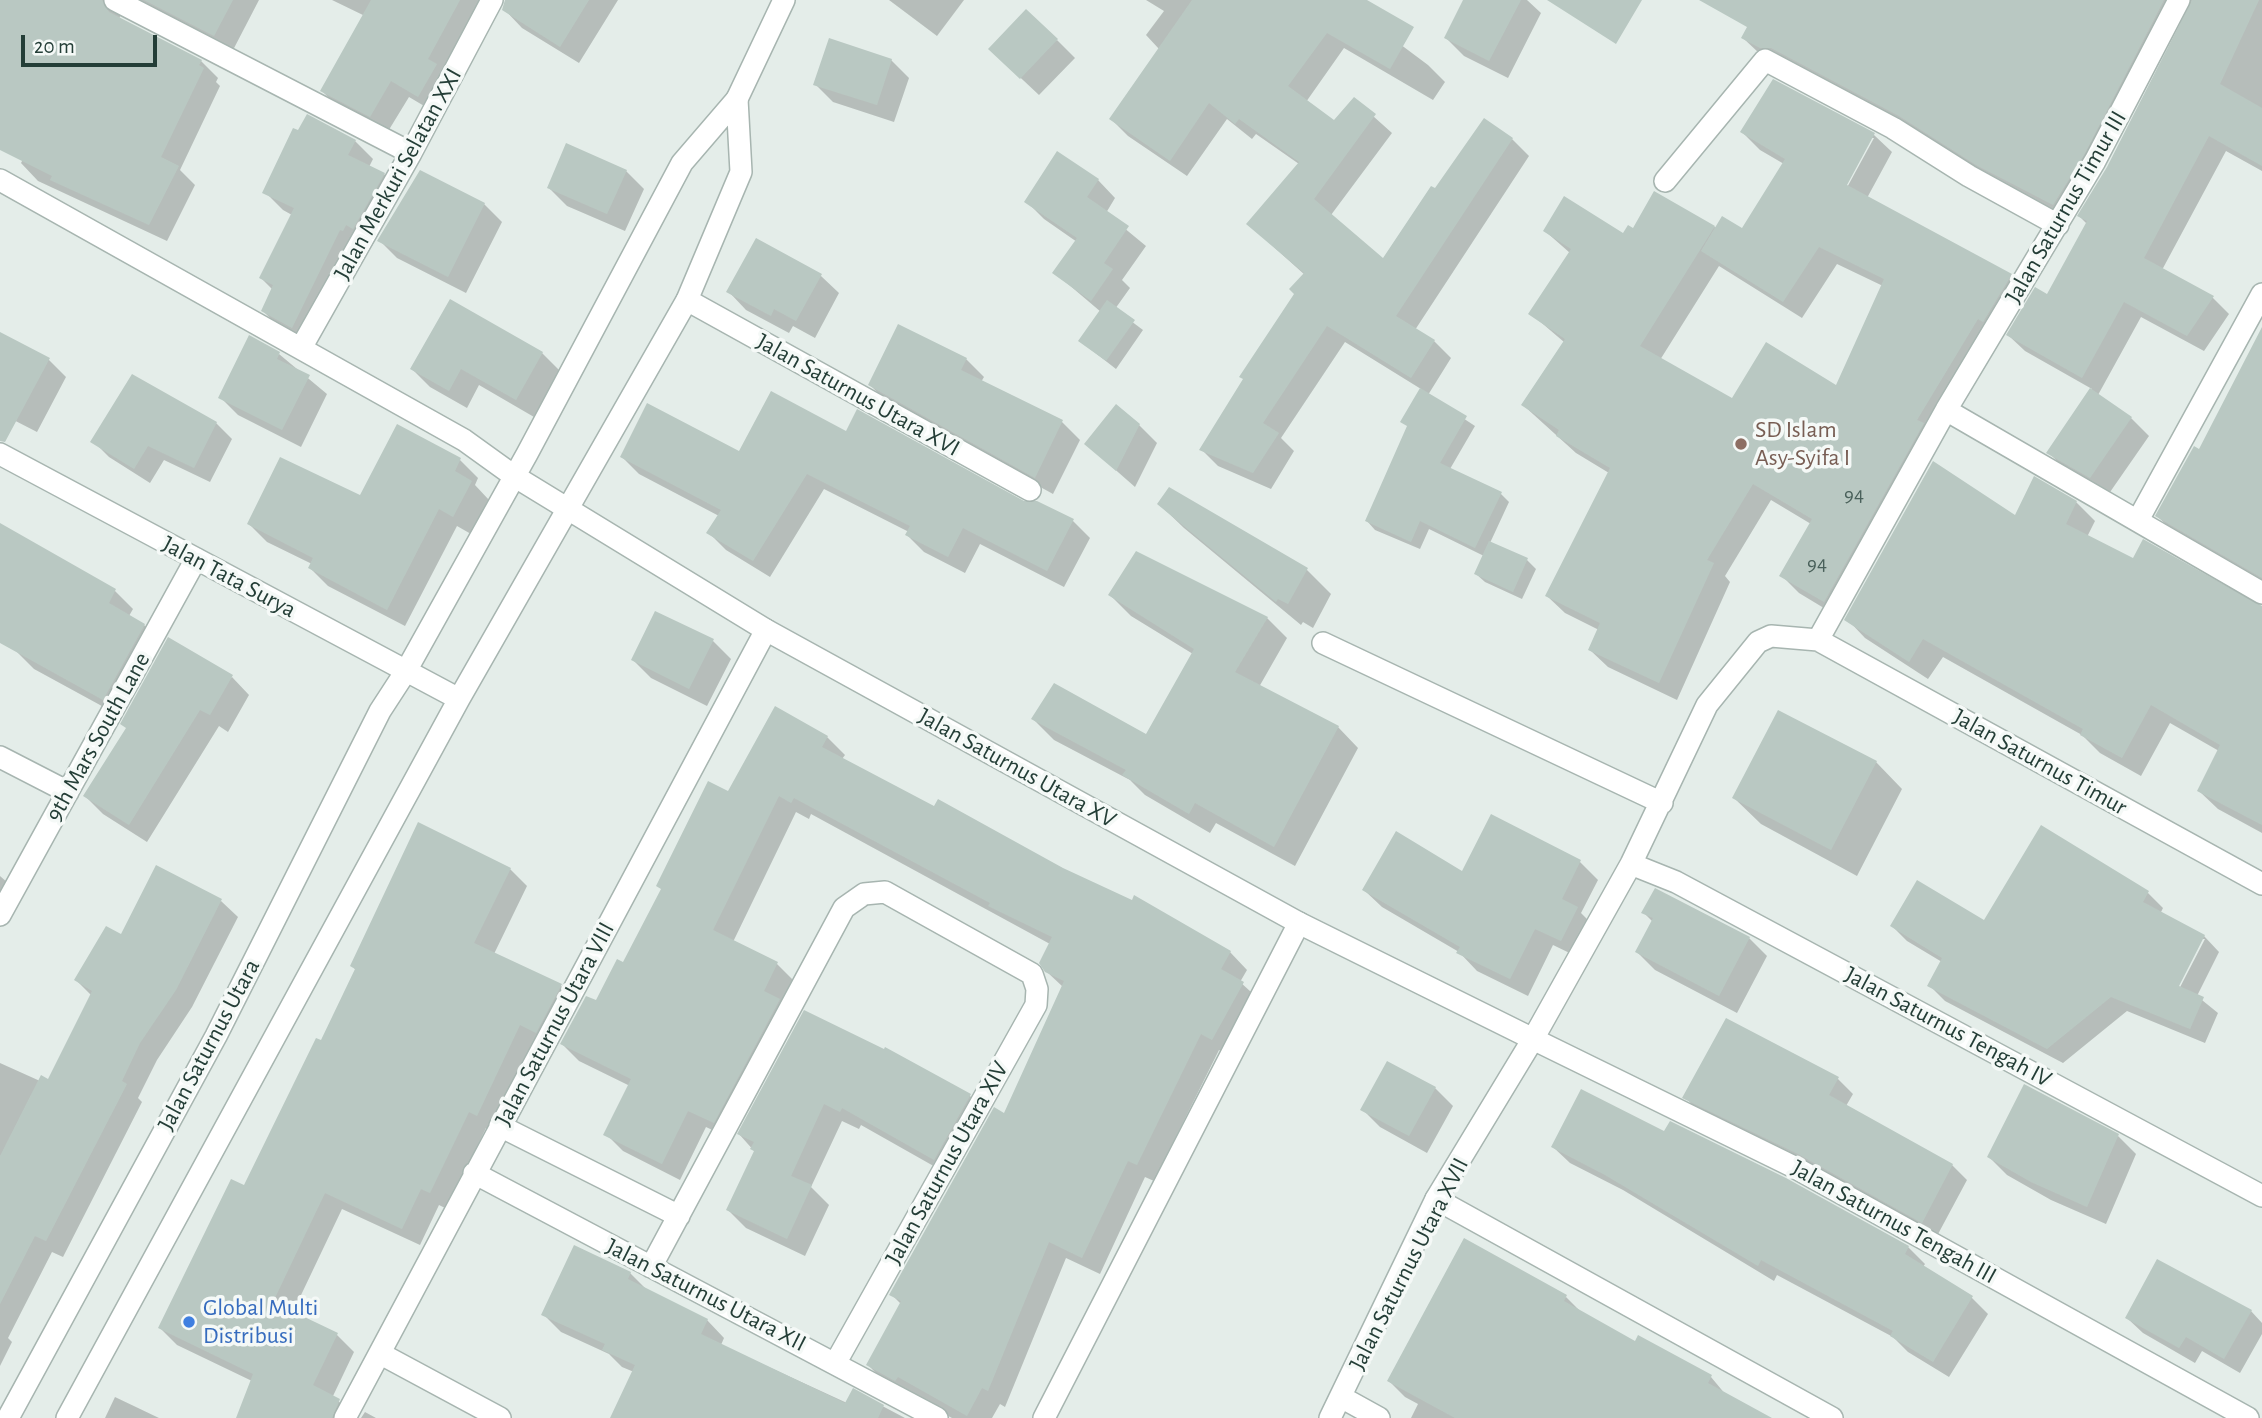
<!DOCTYPE html>
<html>
<head>
<meta charset="utf-8">
<style>
	body { margin:0 }
	#map { position:relative; width:2262px; height:1418px; overflow:hidden; background:#e4ede9; font-family:"Alegreya Sans",sans-serif }
	canvas { display:block }
	.scale { position:absolute; left:21px; top:35px; width:136px; height:32px; box-sizing:border-box; border:4px solid #243e37; border-top:0; padding-left:9px; font-size:21px; line-height:24px; white-space:nowrap; color:#243e37; -webkit-text-stroke:5px #f5f9f7; paint-order:stroke }
</style>
</head>
<body>
<div id="map">
<canvas width="2262" height="1418"></canvas>
<div class="scale">20 m</div>
</div>
<script>
const context = document.querySelector('canvas').getContext('2d');
context.lineJoin = 'round';
function paint(path, color) { context.fillStyle = color; context.fill(path, 'evenodd'); }
function trace(path, color, width, dash) { context.strokeStyle = color; context.lineWidth = width; context.lineCap = dash ? 'butt' : 'round'; context.setLineDash(dash || []); context.stroke(path); }
function drawText(font, color, halo, rows, align = 'center') {
  context.font = font + ' "Alegreya Sans",sans-serif'; context.lineWidth = 7; context.setLineDash([]); context.textBaseline = 'middle'; context.strokeStyle = halo; context.fillStyle = color; for (const [text, x, y, turn = 0] of rows) {
    context.save(); context.translate(x, y); context.rotate((+turn || 0) * Math.PI / 180); context.textAlign = isNaN(turn) ? turn : align; if (halo) context.strokeText(text, 0, 0); context.fillText(text, 0, 0); context.restore();
  }
}
paint(new Path2D(`
	M0 0H259L232 52 125 6 119 19 201 61 218 78 216 82 220 86 180 170 195 185 167 241 38 181 21 163 34 138 0 121Z
	M332 0H487L436 113 409 97 387 133 339 108 322 91 365 16Z
	M506 0H618L579 63 522 28 504 9Z
	M889 0H964L937 36Z
	M1146 0H1341L1428 65 1445 82 1433 100 1344 48 1306 102 1334 122 1354 99 1392 133 1331 215 1384 260 1435 191 1512 139 1529 156 1415 330 1434 341 1451 358 1428 395 1475 426 1450 469 1501 494 1509 502 1490 543 1527 560 1536 569 1522 599 1485 582 1476 574 1484 556 1429 529 1420 549 1375 530 1367 521 1408 427 1421 389 1345 342 1281 438 1294 451 1271 489 1218 466 1201 449 1297 294 1305 275 1248 224 1299 164 1256 134 1252 139 1227 119 1187 176 1128 136 1111 119 1159 49 1146 35 1164 11Z
	M1465 0H1527L1541 13 1508 78 1464 56 1446 38Z
	M1763 0H2262V171L2226 151 2162 270 2213 298 2229 314 2204 351 2141 317 2098 395 2131 418 2149 436 2108 495 2067 471 2049 453 2092 389 2025 351 2008 335 2048 297 2087 224 2079 216 2108 168 2194 4 2184 10 2070 220 1760 54 1743 38Z
	M1057 40 1075 58 1039 95 1008 66Z
	M891 60 909 78 894 122 833 102 815 84Z
	M1773 81 1874 135 1892 152 1867 198 2011 276 2028 294 2001 339 1996 336 1935 437 1940 442 1842 619 1799 593 1781 575 1811 524 1771 500 1725 576 1730 582 1677 700 1608 667 1590 650 1599 630 1565 613 1547 596 1609 473 1576 453 1523 405 1564 342 1530 313 1570 253 1545 231 1624 236 1634 231 1714 227 1743 231 1784 164 1760 150 1742 132ZM1870 138H1874L1844 193 1841 192ZM1837 264 1883 286 1837 387 1733 401 1660 360 1719 266 1802 318Z
	M355 141 373 159 369 167 384 174 402 192 372 246 364 242 310 345 281 329 263 311 273 290 261 278 292 215 283 210 265 192Z
	M626 171 644 189 625 231 567 206 549 188Z
	M1098 180 1115 198 1106 213 1146 246 1122 280 1130 288 1115 309 1143 330 1116 369 1080 341 1101 312 1055 273 1077 242 1044 219 1026 201Z
	M484 204 502 222 466 293 397 258 379 240Z
	M757 240 821 276 839 293 815 338 793 326 789 333 746 310 729 292Z
	M0 334 49 360 66 377 37 432 0 413Z
	M542 353 560 371 534 417 479 385 467 408 430 387 412 369Z
	M279 354 327 394 301 447 238 415 220 397Z
	M966 359 984 377 981 382 1062 422 1080 440 1053 494 888 403 870 385Z
	M2262 370V584L2176 534 2157 516 2200 451Z
	M216 423 232 439 210 482 164 460 150 483 109 457 93 441Z
	M1139 425 1157 443 1135 487 1086 444Z
	M398 427 460 460 478 478 475 485 489 500 471 534 457 526 405 626 328 586 310 568 312 564 267 542 249 524 361 497Z
	M847 433 1073 521 1090 538 1064 587 980 544 965 573 924 552 907 535 909 532 824 489 770 577 726 550 709 533 719 516 639 474 622 457 740 453Z
	M1169 490 1307 570 1331 594 1313 628 1303 622 1301 625 1184 528 1159 504Z
	M2076 502 2095 521 2087 537 2134 560 2262 608V833L2218 809 2199 791 2219 751 2170 723 2141 776 2100 753 2082 735 1943 657 1928 679 1865 638 1847 619 2016 518Z
	M0 524 115 591 133 609 129 616 144 625 162 643 122 717 34 669 16 651 0 641Z
	M1110 595 1267 618 1287 638 1259 687 1338 727 1358 748 1295 866 1216 823 1210 833 1145 795 1130 780 1054 740 1033 719 1146 737 1193 654 1131 616Z
	M713 641 731 659 707 706 651 678 633 660Z
	M232 677 249 695 228 732 219 726 147 842 103 814 85 796Z
	M827 737 845 755 842 759 935 809 1230 952 1247 970 1240 982 1261 1001 1230 1056 1219 1050 1154 1181 1145 1177 1100 1274 1066 1258 1005 1407 1000 1404 992 1418H952L885 1382 868 1365 901 1304 891 1294 1005 1115 1063 987 1046 971 1050 944 811 814 809 819 796 812 733 942 777 964 794 981 731 1139 706 1127 680 1180 623 1151 606 1134 630 1086 579 1061 562 1044 624 965 729 794Z
	M1876 762 1902 789 1857 876 1761 824 1734 798Z
	M1492 816 1580 862 1598 880 1581 913 1595 927 1580 958 1553 945 1528 996 1477 971 1459 952 1382 907 1364 890 1463 874Z
	M510 869 527 886 494 954 561 986 578 1003 494 1132 486 1128 447 1209 439 1205 420 1245 342 1209 292 1314 337 1335 354 1352 333 1396 356 1418H238L252 1381 177 1345 160 1328 245 1187 322 1043 357 971 352 966Z
	M0 876 8 883 0 899Z
	M2148 893 2163 908 2160 914 2204 936 2219 952 2197 996 2218 1013 2205 1043 2127 1011 2063 1063 1945 1001 1929 985 1942 962 1907 941 1892 926 1985 922ZM2201 939H2205L2176 995 2173 993Z
	M221 901 238 917 192 1007 157 1060 138 1098 142 1102 63 1257 52 1252 8 1338 12 1342 0 1366V1063L40 1081H49L91 995 76 980 121 937Z
	M1643 912 1749 938 1767 956 1737 1013 1655 970 1637 952 1653 922Z
	M805 1013 970 1096 988 1114 953 1177 861 1125 859 1129 842 1121 811 1187 829 1205 805 1256 746 1228 728 1210 755 1152 739 1134Z
	M1838 1079 1853 1094 1846 1106 1952 1165 1967 1180 1937 1236 1699 1112 1685 1097Z
	M1435 1088 1453 1106 1427 1153 1380 1127 1362 1109Z
	M1665 1133 1908 1247 1925 1264 1923 1267 1972 1298 1988 1314 1949 1377 1908 1352 1893 1337 1777 1275 1774 1281 1623 1190 1570 1163 1553 1147Z
	M2118 1136 2136 1154 2106 1224 2051 1200 2007 1175 1989 1157Z
	M630 1273 647 1290 707 1320 724 1338 721 1345 847 1403 854 1391 905 1418H612L634 1372 622 1367 609 1354 561 1332 543 1314Z
	M1566 1297 1582 1313 1635 1343 1711 1377 1726 1395 1767 1418H1411L1418 1404 1405 1397 1389 1381Z
	M2251 1311 2262 1323V1334L2240 1373 2202 1351 2195 1363 2143 1333 2127 1318Z
	M115 1397 159 1418H105Z
	M365 1412 376 1418H361Z`), '#0003');
paint(new Path2D(`
	M0 0H102L109 12 202 60 199 65 204 68 161 157 179 166 149 225 50 180 52 176 0 150Z
	M144 0H233L214 36Z
	M371 0H460L428 59 437 64 418 97 391 81 370 117 320 91Z
	M505 0H589L560 47 502 10Z
	M1192 0H1367L1414 27 1390 69 1327 33 1288 86 1334 120 1354 97 1376 114 1314 199 1383 258 1431 186 1435 188 1484 118 1513 138 1396 316 1435 340 1411 378 1327 326 1263 423 1279 433 1253 473 1199 450 1243 379 1239 377 1294 294 1289 289 1304 273 1246 224 1299 162 1239 119 1235 124 1209 103 1170 161 1109 119Z
	M1463 0H1521L1489 61 1444 38Z
	M1547 0H1642L1616 44Z
	M1699 0H2164L2084 155 2053 205 1976 165 1899 116 1771 48H1760L1741 38 1747 27Z
	M2192 0H2259L2220 84 2262 108V166L2209 136 2144 258 2214 296 2187 336 2124 302 2082 378 2006 335 2035 287 2047 294 2087 221 2077 216 2107 167Z
	M1026 9 1058 39 1020 79 988 49Z
	M829 38 892 59 877 105 813 85Z
	M1773 79 1875 133 1847 185 2012 274 1983 322 1978 319 1917 420 1924 423 1824 602 1779 576 1812 519 1753 484 1707 560 1714 563 1659 683 1588 650 1600 623 1545 596 1610 468 1556 436 1559 430 1521 405 1565 339 1528 314 1571 249 1543 231 1564 196 1623 233 1628 225 1633 228 1654 191 1715 226 1640 346 1732 398 1766 342 1836 385 1884 279 1819 247 1783 302 1701 251 1722 216 1742 228 1785 159 1740 132Z
	M307 114 356 140 348 155 385 173 353 229 346 225 343 231 340 230 292 328 261 311 273 285 259 278 294 208 262 193 293 128 298 130Z
	M566 143 627 170 607 214 547 188Z
	M1057 151 1099 179 1087 197 1129 226 1104 263 1113 269 1091 301 1052 273 1077 238 1024 202Z
	M420 170 485 203 448 277 377 241Z
	M756 238 822 274 796 321 774 309 771 316 726 292Z
	M450 299 543 352 516 400 461 369 449 391 410 369Z
	M1107 300 1135 320 1106 361 1078 341Z
	M898 324 967 358 961 370 1063 420 1035 478 868 385Z
	M2262 327V578L2155 516 2194 446 2199 449Z
	M0 332 50 358 5 442 0 441Z
	M249 335 280 352 277 359 310 375 282 430 218 398Z
	M132 374 217 422 194 468 148 446 134 469 90 442Z
	M1420 388 1467 416 1440 463 1502 492 1475 548 1420 521 1411 542 1365 521 1407 426 1400 422Z
	M2090 388 2132 417 2090 478 2046 453Z
	M771 391 846 431 857 409 1024 501H1037L1074 519 1047 571 963 528 948 557 905 535 910 526 807 474 753 561 706 533 721 510 620 457 647 403 739 451Z
	M1116 404 1140 424 1116 471 1084 444Z
	M397 424 461 458 455 471 472 481 453 517 439 509 387 610 308 568 313 558 247 524 280 457 360 495Z
	M1933 461 2015 515 2034 476 2077 501 2066 524 2133 558 2143 539 2262 606V825L2197 791 2220 745 2151 705 2122 758 2080 735 2083 729 1923 639 1909 662 1844 620Z
	M1169 487 1308 568 1288 604 1278 599 1276 602 1157 504Z
	M0 523 116 589 109 603 145 624 103 700 0 643Z
	M1489 541 1528 558 1513 592 1474 574Z
	M1136 551 1268 617 1235 672 1339 726 1274 847 1195 803 1189 814 1122 775 1126 770 1031 719 1054 683 1146 734 1194 649 1108 595Z
	M655 611 714 639 689 689 631 660Z
	M168 637 233 675 210 715 200 710 129 825 83 796 126 728 120 724Z
	M775 706 828 736 822 747 934 806 938 799 1063 868 1132 900 1134 895 1231 951 1221 969 1244 982 1212 1040 1201 1034 1137 1165 1128 1161 1082 1258 1049 1242 988 1391 982 1388 967 1416 898 1377 895 1381 866 1365 901 1301 889 1295 994 1107 1004 1113 1064 981 1045 972 1039 963 1052 937 988 906 990 903 794 798 791 803 779 796 713 930 778 962 764 991 780 999 714 1123 688 1111 662 1164 603 1135 631 1079 560 1044 586 996 596 1000 617 959 623 962 661 889 656 886 708 781 728 791Z
	M1778 710 1877 761 1831 850 1732 798Z
	M1491 814 1581 860 1562 899 1578 907 1561 941 1535 929 1510 979 1456 953 1460 947 1362 890 1396 831 1462 871Z
	M418 822 511 868 474 943 562 984 536 1033 520 1025 477 1116 469 1112 430 1193 421 1189 402 1229 325 1193 273 1302 338 1333 313 1385 340 1399 332 1418H236L253 1374 158 1328 231 1179 244 1185 316 1038 321 1040 355 969 350 966Z
	M2041 825 2149 891 2143 902 2205 935 2179 986 2204 997 2190 1029 2111 997 2047 1049 1927 986 1942 958 1890 926 1917 880 1984 920Z
	M156 865 222 899 176 990 140 1043 122 1081 127 1084 46 1241 35 1236 0 1304V1156L41 1075 48 1079 92 991 74 980 106 926 121 934Z
	M1655 888 1750 937 1719 996 1635 952 1653 918 1641 913Z
	M804 1010 884 1049 885 1047 971 1094 934 1160 842 1108 840 1112 824 1104 791 1176 812 1185 787 1239 726 1210 754 1151 750 1149 754 1142 737 1134Z
	M1726 1018 1839 1077 1829 1095 1953 1164 1922 1223 1798 1154 1682 1098Z
	M1387 1061 1436 1087 1409 1136 1360 1110Z
	M2024 1084 2119 1134 2087 1207 2031 1182 1987 1157Z
	M1581 1089 1664 1131 1670 1121 1786 1178 1909 1246 1905 1254 1973 1296 1933 1362 1890 1336 1893 1331 1761 1260 1758 1266 1605 1175 1551 1147Z
	M1464 1238 1567 1295 1564 1301 1635 1341 1638 1335 1712 1375 1708 1383 1772 1418H1455L1387 1381Z
	M574 1245 631 1272 628 1279 708 1319 701 1334 845 1403 853 1388 884 1405 878 1418H610L635 1365 602 1350 605 1344 541 1315Z
	M2157 1259 2252 1310 2224 1359 2186 1337 2179 1348 2125 1318Z`), '#b9c8c2');
const minor = new Path2D(`
	M115 0 411 153
	M737 99 784 0
	M0 180 464 440 514 476
	M1665 181 1765 60 1893 128 1969 176 2058 225
	M687 300 1030 490
	M301 348 411 153 492 0
	M1946 410 2262 593
	M2138 520 2262 294
	M1818 640 1946 410 2095 161 2179 0
	M1323 643 1662 803
	M0 757 68 792
	M1631 864 1676 882 2262 1196
	M0 915 196 559
	M500 1126 679 1216
	M474 1173 937 1418
	M1436 1199 1832 1418
	M651 1267 844 908 864 894 885 892 1032 974 1037 989 1036 1005 836 1362
	M381 1354 500 1418
	M1341 1397 1379 1418
	M345 1418 766 630
	M1044 1418 1299 923
	M2248 1418 1792 1166 1533 1039 1631 864 1707 705 1758 642 1771 636 1818 640 2262 884`);
const tertiary = new Path2D(`
	M0 454 459 699
	M514 476 766 630 1299 923 1533 1039 1436 1199 1330 1418
	M8 1418 216 1036 380 711 406 671 527 454 682 163 737 99
	M67 1418 459 699 687 300 741 172 737 99`);
trace(minor, '#a7b5b0', 24);
trace(tertiary, '#a7b5b0', 24);
trace(minor, '#fff', 21);
trace(tertiary, '#fff', 21);
for (const [x, y, r, color] of [
	[1741,444,7,"#8d6e63"],
	[189,1322,7,"#3f7fe0"]
]) { const dot = new Path2D(); dot.arc(x, y, r, 0, 2 * Math.PI); context.fillStyle = color; context.fill(dot); trace(dot, '#f5f9f7', 2.5); }
drawText('21px', '#49605a', null, [
	["94",1854,495],
	["94",1817,564]
]);
drawText('24px', '#243e37', '#f5f9f7', [
	["Jalan Merkuri Selatan XXI",398,174,-61],
	["Jalan Saturnus Timur III",2066,207,-60],
	["Jalan Saturnus Utara XVI",858,395,29],
	["Jalan Tata Surya",229,577,28],
	["9th Mars South Lane",98,737,-61],
	["Jalan Saturnus Timur",2040,762,29],
	["Jalan Saturnus Utara XV",1017,768,29],
	["Jalan Saturnus Utara VIII",555,1024,-62],
	["Jalan Saturnus Tengah IV",1948,1027,28],
	["Jalan Saturnus Utara",209,1045,-62],
	["Jalan Saturnus Utara XIV",947,1163,-61],
	["Jalan Saturnus Tengah III",1894,1222,29],
	["Jalan Saturnus Utara XVII",1409,1264,-63],
	["Jalan Saturnus Utara XII",706,1295,27]
]);
drawText('24px', '#785e54', '#f5f9f7', [
	["SD Islam",1755,430],
	["Asy-Syifa I",1755,458]
], 'left');
drawText('24px', '#366cbe', '#f5f9f7', [
	["Global Multi",203,1308],
	["Distribusi",203,1336]
], 'left');
</script>
</body>
</html>
